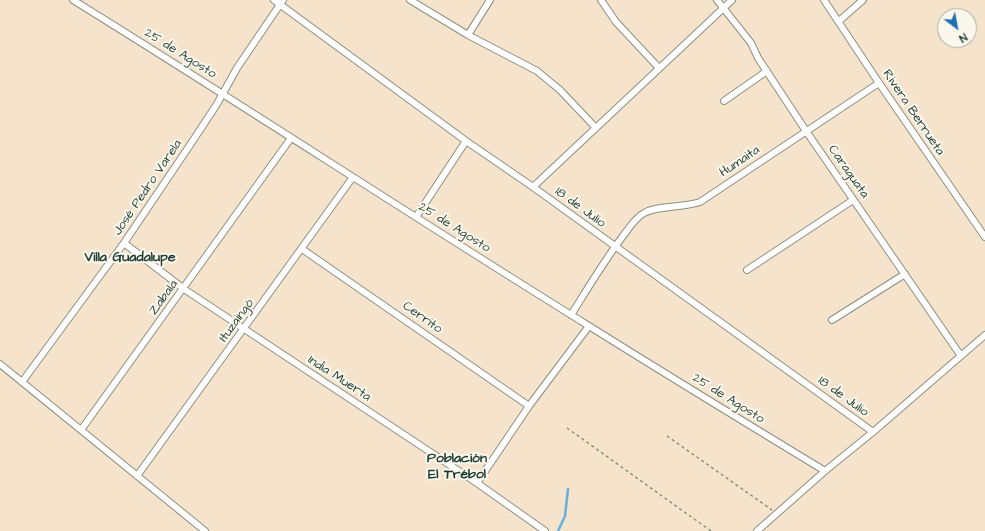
<!DOCTYPE html>
<html>
<head>
<meta charset="utf-8">
<style>
	body { margin:0 }
	#map { position:relative; width:985px; height:531px; overflow:hidden; background:#f6e3cb; font-family:"Architects Daughter",sans-serif }
	canvas { display:block }
	.north { position:absolute; left:937px; top:8px; width:40px; height:40px; box-sizing:border-box; background:#fbf7ec; border:1px solid #a3ada2; border-radius:50%; rotate:148deg; font-size:11px; font-weight:700; line-height:16px; text-align:center; color:#1f3d34 }
	.north::after { content:''; display:block; margin:auto; width:14px; height:18px; background:#1f6fb2; clip-path:polygon(50% 0,100% 100%,50% 72%,0 100%) }
</style>
</head>
<body>
<div id="map">
<canvas width="985" height="531"></canvas>
<div class="north">N</div>
</div>
<script>
const context = document.querySelector('canvas').getContext('2d');
context.lineJoin = 'round';
function trace(path, color, width, dash) { context.strokeStyle = color; context.lineWidth = width; context.lineCap = dash ? 'butt' : 'round'; context.setLineDash(dash || []); context.stroke(path); }
function drawText(font, color, halo, rows, align = 'center') {
  context.font = font + ' "Architects Daughter",sans-serif'; context.lineWidth = 4; context.setLineDash([]); context.textBaseline = 'middle'; context.strokeStyle = halo; context.fillStyle = color; for (const [text, x, y, turn = 0] of rows) {
    context.save(); context.translate(x, y); context.rotate((+turn || 0) * Math.PI / 180); context.textAlign = isNaN(turn) ? turn : align; if (halo) context.strokeText(text, 0, 0); context.fillText(text, 0, 0); context.restore();
  }
}
trace(new Path2D(`
	M558 531 565 516 568 489`), '#67b1df', 2.5);
const minor = new Path2D(`
	M73 0C246 107 416 219 589 326 667 375 746 423 825 471
	M274 0 466 141 533 187 873 432
	M410 0 468 35 537 71 560 90 596 128
	M601 0 616 22 659 68
	M717 0 751 43 758 58 806 131 961 356
	M824 0 879 83 985 237
	M839 21 863 0
	M468 35 490 0
	M724 101 767 71
	M533 187 732 0
	M416 217 466 141
	M124 243 184 289 477 483 545 531
	M302 249 529 406
	M747 270 853 200
	M571 315C588 288 604 261 623 236 629 228 635 218 644 213 658 205 683 208 700 202L879 83
	M832 320 905 274
	M0 364 205 531
	M22 382 124 243 190 145 217 104 237 68 283 0
	M81 430 291 138
	M137 476 353 177
	M477 483 529 406 589 326
	M757 531 825 471 873 432 985 335`);
trace(minor, '#8a9080', 8);
trace(new Path2D(`
	M567 428 711 531
	M667 436 772 510`), '#8a9080', 1.5, [3, 3]);
trace(minor, '#fff', 6);
drawText('13px', '#1f3d34', '#fbf7ec', [
	["25 de Agosto",180,54,32],
	["Rivera Berrueta",913,113,56],
	["Humaita",740,162,-34],
	["Caraguata",848,172,55],
	["José Pedro Varela",148,188,-56],
	["18 de Julio",580,208,36],
	["25 de Agosto",454,228,32],
	["Zabala",164,298,-54],
	["Cerrito",422,318,35],
	["Ituzaingó",237,321,-54],
	["India Muerta",339,379,33],
	["18 de Julio",843,397,36],
	["25 de Agosto",728,399,32]
]);
drawText('bold 14px', '#1f3d34', '#fbf7ec', [
	["Villa Guadalupe",130,258],
	["Población",457,459],
	["El Trébol",457,475]
]);
</script>
</body>
</html>
